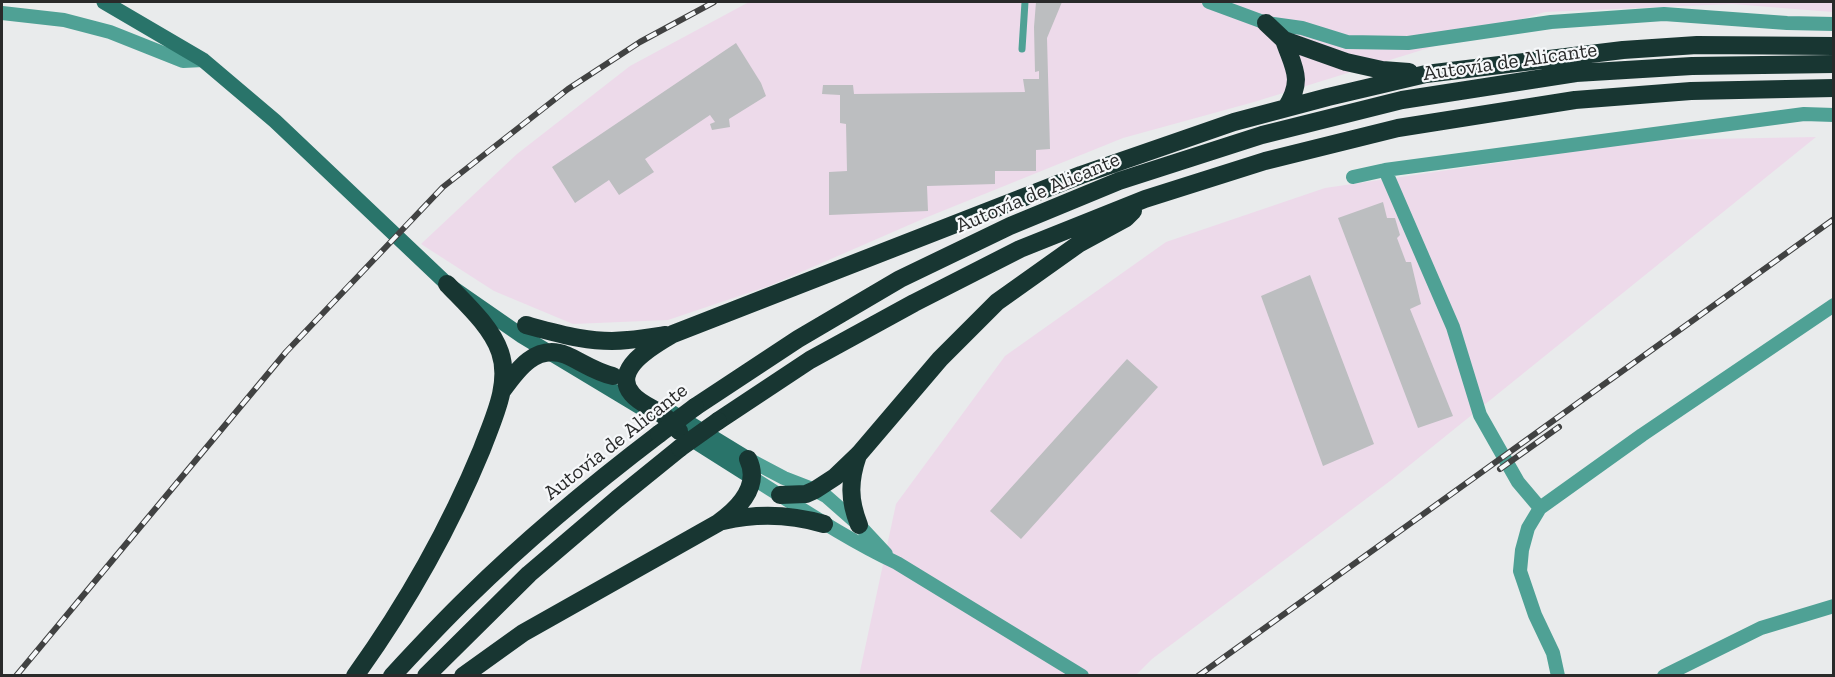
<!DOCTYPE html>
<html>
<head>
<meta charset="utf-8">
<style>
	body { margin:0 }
	#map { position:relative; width:1835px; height:677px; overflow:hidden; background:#e9ebec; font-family:"Zilla Slab",serif }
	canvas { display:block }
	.frame { position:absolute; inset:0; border:3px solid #292a2a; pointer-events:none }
</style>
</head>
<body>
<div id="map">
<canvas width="1835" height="677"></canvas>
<div class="frame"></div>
</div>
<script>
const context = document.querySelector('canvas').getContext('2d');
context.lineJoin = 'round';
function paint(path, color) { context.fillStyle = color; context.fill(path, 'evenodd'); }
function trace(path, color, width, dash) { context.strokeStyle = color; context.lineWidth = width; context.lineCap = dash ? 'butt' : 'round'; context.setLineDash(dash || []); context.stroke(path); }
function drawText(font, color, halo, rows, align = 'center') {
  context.font = font + ' "Zilla Slab",serif'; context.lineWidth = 4.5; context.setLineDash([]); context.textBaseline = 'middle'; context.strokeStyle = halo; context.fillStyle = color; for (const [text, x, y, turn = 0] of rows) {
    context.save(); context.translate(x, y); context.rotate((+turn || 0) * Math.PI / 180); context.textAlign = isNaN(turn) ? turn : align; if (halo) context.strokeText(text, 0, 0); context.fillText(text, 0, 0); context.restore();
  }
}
paint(new Path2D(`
	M749 2H1833V12L1732 4 1545 12 1254 102 1123 138 925 218 769 286 668 320 573 324 494 291 421 244 517 154 630 66Z
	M1816 137 1390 481 1152 659 1136 675 859 676 896 504 1005 356 1166 242 1325 188 1654 140Z`), '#eddaea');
paint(new Path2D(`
	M1036 2H1062L1047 38 1050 149 1036 150V171H995V184L927 186 928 211 829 215V172L847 171 846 124 840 123V95L822 94 823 85H853L854 94 1025 92 1023 79H1039V71L1035 72 1034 27Z
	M736 43 761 83 766 96 729 119 730 127 712 130 710 124 715 122 710 115 645 159 654 172 619 195 609 180 575 203 552 167Z
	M1383 202 1387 218H1395L1400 235 1397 238 1406 262H1411L1421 304 1410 309 1453 416 1418 428 1338 218Z
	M1310 275 1374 444 1323 466 1261 296Z
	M1127 359 1158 387 1021 539 990 511Z`), '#bcbec0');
trace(new Path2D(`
	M1022 49 1025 2`), '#4fa195', 7);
trace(new Path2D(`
	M1209 2 1266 23 1302 28 1347 42 1408 43 1551 22 1664 14 1787 23 1834 24
	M2 13 64 20 110 32 183 61 203 60
	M1385 170 1453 327 1480 415 1518 482 1540 508
	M1353 177 1385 170 1804 114 1834 115
	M748 459 784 478 815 490 826 496 859 525 886 554
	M751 477C799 507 846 539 897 563L1082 676
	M1558 676 1553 653 1535 615 1520 571 1522 550 1528 528 1540 508 1642 435 1834 305
	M1664 676 1761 628 1834 606`), '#4fa195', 14);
trace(new Path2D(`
	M104 2 203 60 275 121 447 284 522 336 640 407
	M671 412 748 459
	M683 434 751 477`), '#29746a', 15);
trace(new Path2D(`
	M1266 23 1284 40 1346 62 1382 70 1409 72
	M1284 40C1294 69 1304 79 1286 108
	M526 325C559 334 593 344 628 340 641 339 653 337 666 335
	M502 391C517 370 536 343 566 355 582 362 595 372 613 376
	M695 407 798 339 900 279 1010 226 1119 181 1262 135 1402 100 1576 73 1692 66 1834 64
	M718 421 810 360 914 303 1020 249 1145 199 1265 161 1398 128 1575 100 1691 91 1834 88
	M679 431C674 425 669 420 663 415 653 408 639 403 632 394 610 369 656 344 673 334L1081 175 1234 122 1328 97 1426 74 1623 50 1697 45 1834 46
	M858 455C849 481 849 500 859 525
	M780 495 806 494 815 490 835 477 859 454 940 359 997 302 1080 243 1126 218 1133 211
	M723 521C757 513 790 514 824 524
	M355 676C406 605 449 529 482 449 493 419 511 384 500 352 491 326 465 303 447 284
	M392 676C417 649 442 622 468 597 528 538 592 485 659 434
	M426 676 529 574 617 499 680 448
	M463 676 523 633 718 523C739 508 761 486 748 459`), '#183632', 18);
const rail = new Path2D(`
	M1500 469 1559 427
	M16 676 286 352 443 187 568 89 640 42 714 2
	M1198 676 1834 219`);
trace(rail, '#414242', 6);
trace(rail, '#f6f8fa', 4, [11]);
trace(new Path2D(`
	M659 434 695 407
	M680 448 718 421`), '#183632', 18);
drawText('21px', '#292a2a', '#f6f8fa', [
	["Autovía de Alicante",1510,62,-8],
	["Autovía de Alicante",1038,193,-23],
	["Autovía de Alicante",616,442,-38]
]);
</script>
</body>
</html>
